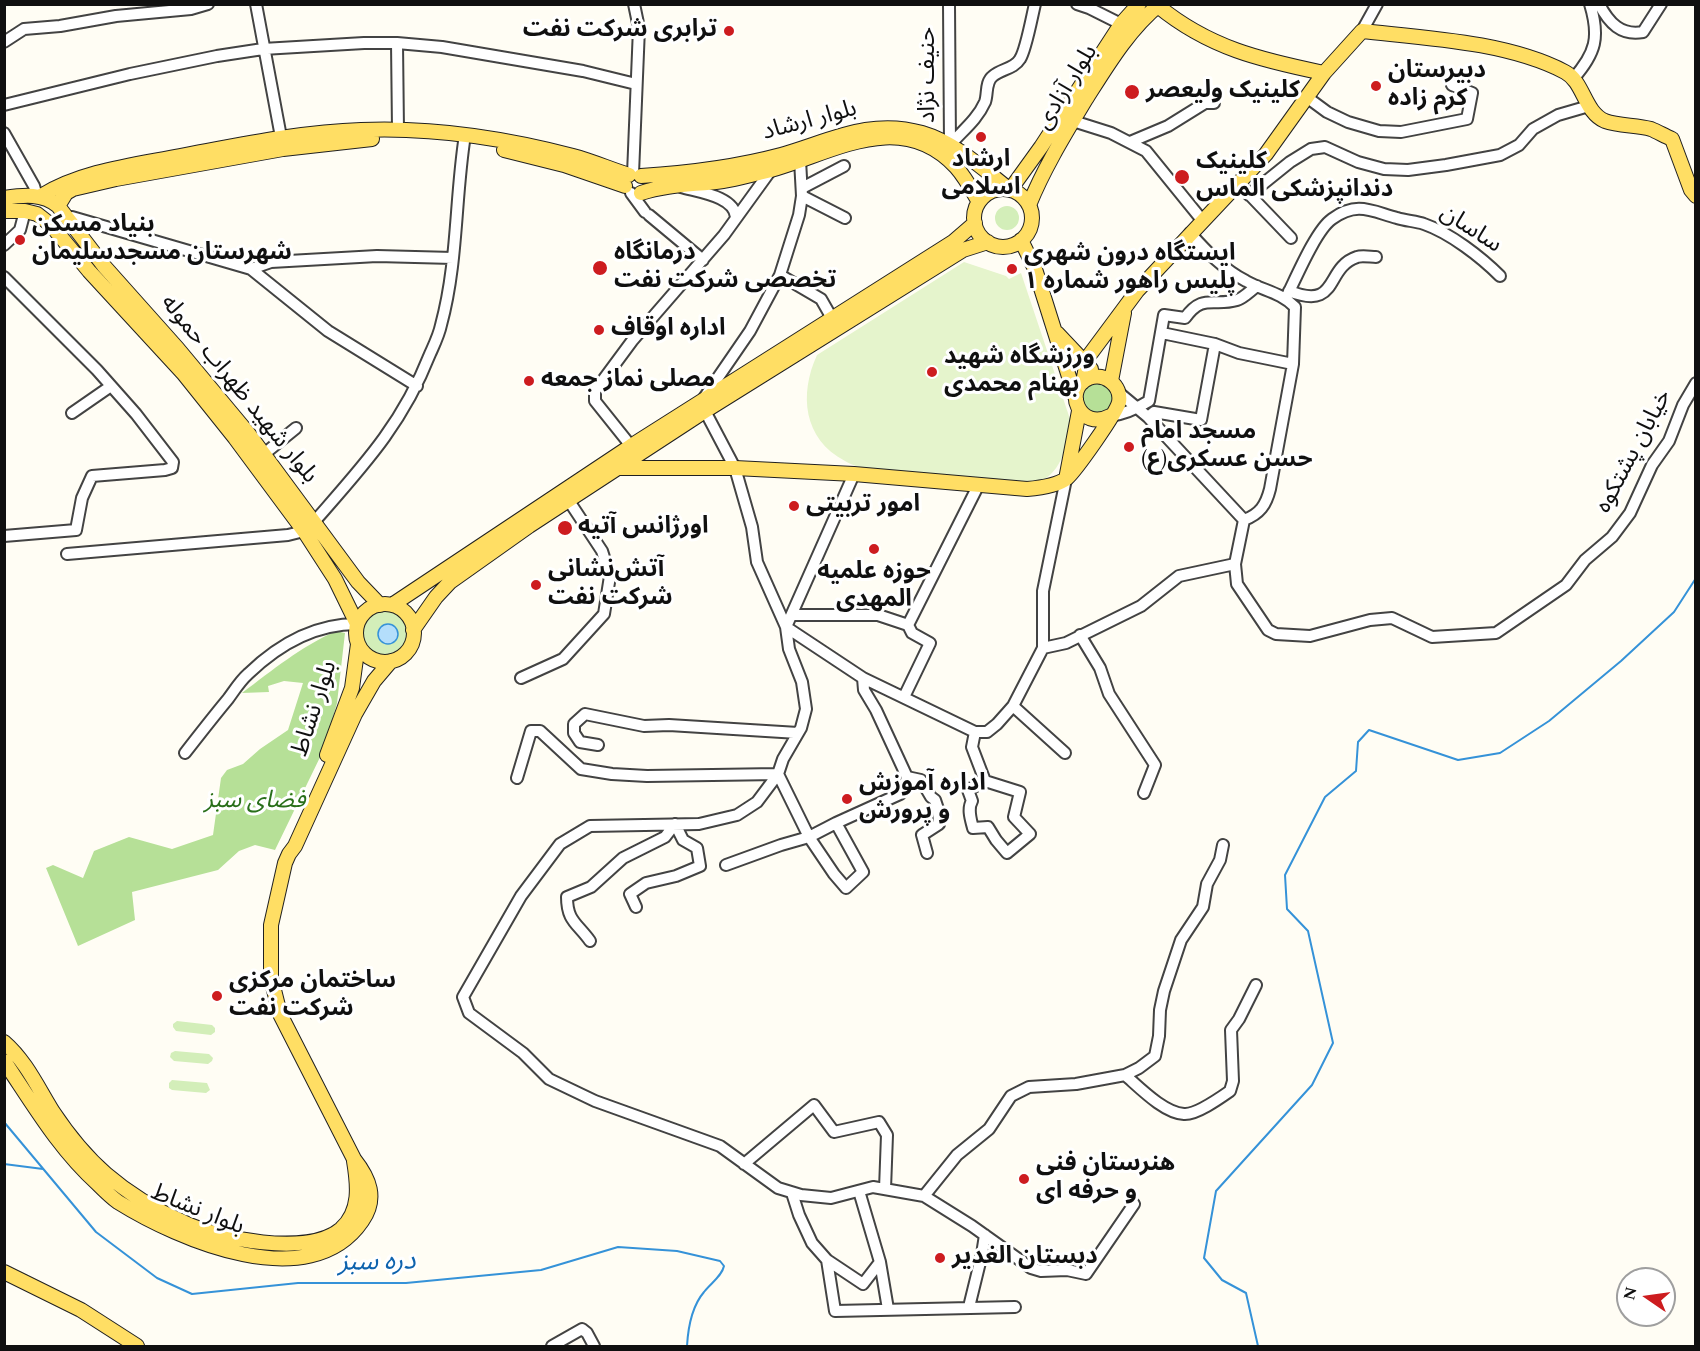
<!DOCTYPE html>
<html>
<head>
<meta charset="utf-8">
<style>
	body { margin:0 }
	#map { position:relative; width:1700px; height:1351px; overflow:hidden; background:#fffdf4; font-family:Spectral,serif }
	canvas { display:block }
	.frame { position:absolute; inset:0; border:6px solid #101010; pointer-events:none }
	.north { position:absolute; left:1616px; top:1267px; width:60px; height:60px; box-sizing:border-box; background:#fff; border:2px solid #9f9f9f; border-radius:50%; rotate:283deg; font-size:16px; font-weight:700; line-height:24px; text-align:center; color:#101010 }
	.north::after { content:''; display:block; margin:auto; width:21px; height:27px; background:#cd1c1f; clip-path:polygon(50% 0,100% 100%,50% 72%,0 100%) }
</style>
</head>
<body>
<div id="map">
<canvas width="1700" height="1351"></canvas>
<div class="frame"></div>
<div class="north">N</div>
</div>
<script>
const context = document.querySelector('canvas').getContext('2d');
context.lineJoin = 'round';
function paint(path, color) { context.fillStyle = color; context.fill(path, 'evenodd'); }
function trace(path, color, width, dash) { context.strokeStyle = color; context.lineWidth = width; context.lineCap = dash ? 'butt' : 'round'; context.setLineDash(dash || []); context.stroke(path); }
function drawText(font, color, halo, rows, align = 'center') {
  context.font = font + ' Spectral,"Noto Sans Arabic",serif'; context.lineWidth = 6; context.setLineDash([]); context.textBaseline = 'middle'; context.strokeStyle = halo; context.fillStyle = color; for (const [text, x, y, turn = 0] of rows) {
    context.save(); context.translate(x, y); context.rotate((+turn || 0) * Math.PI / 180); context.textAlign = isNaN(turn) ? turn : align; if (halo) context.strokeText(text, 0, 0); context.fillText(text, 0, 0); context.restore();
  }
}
paint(new Path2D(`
	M995 218a12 12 0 1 1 24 0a12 12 0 1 1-24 0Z
	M363 633a23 23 0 1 1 46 0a23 23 0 1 1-46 0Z
	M177 1021 212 1025 215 1028V1032L211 1035 176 1031 173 1027V1024Z
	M175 1051 209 1054 213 1058 212 1061 208 1064 174 1061 170 1057 171 1053Z
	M172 1080 207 1083 210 1090 206 1093 172 1090 169 1088V1083Z`), '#d3eeb9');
paint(new Path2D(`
	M1104 381 1115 395 1110 412 1088 414 1080 392 1087 383Z
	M336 631 345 633 337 703 324 749 275 850 255 845 239 851 218 870 132 892 135 920 78 946 46 868 53 865 83 878 94 851 129 837 172 849 213 835 221 778 227 770 243 764 260 749 288 730 303 683 284 681 268 686 269 692 242 693C274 669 299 648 336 631Z`), '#b6e097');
paint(new Path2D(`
	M964 262 1006 276 1009 279 1021 273 1070 419C1068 446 1061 478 1031 485L872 471C863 468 853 466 845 461 803 439 799 394 817 355Z`), '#e5f4cc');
const water = new Path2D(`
	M378 634a10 10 0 1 1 20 0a10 10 0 1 1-20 0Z`);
paint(water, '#b4defb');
trace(water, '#3592d8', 1.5);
trace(new Path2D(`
	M4 1122 96 1232 157 1278 192 1294 298 1283H406L541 1270 618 1247 677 1251 720 1261 724 1266C722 1276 711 1283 704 1292 692 1306 688 1329 687 1346
	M4 1164 43 1169
	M1258 1346 1246 1293 1222 1280 1204 1258 1216 1191 1312 1085 1333 1043 1308 931 1287 909 1285 875 1325 797 1356 771 1358 742 1369 730 1458 760 1500 753 1549 721 1621 661 1674 612 1696 578`), '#3592d8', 2);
const minor = new Path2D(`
	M256 4 281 137
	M949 4 950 145
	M1077 4 1089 8 1121 24
	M1599 4C1609 23 1621 36 1643 32L1661 4
	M1362 31 1377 4
	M4 42 24 29 60 26 116 16 191 9 208 4
	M397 43 398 130
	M1573 79C1596 53 1600 37 1590 4
	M1308 98 1327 112 1348 122 1379 131 1401 132 1467 119 1472 93 1452 85
	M4 105 130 74 217 56 263 49 364 43H397L442 47 583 71 636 84
	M1073 121 1111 133 1146 151 1202 220
	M4 133 34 186 37 196
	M1130 142 1168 126 1205 103H1214
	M950 145C962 131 977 120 985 102 988 94 985 82 993 76 1001 69 1014 69 1020 59 1026 50 1032 16 1035 4
	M633 174 639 28 634 4
	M681 187C698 192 734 196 736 217
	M802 188 844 166
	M1245 190 1291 238
	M631 193 645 212
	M1249 195 1290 162 1311 149 1325 147 1358 162 1384 169 1408 170 1446 165 1500 155 1519 145 1533 129 1558 115 1589 106
	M802 196 845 218
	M649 215 703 260
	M68 219 72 217 251 269 271 262 377 256 453 258
	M1190 233C1207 252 1223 269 1246 281 1264 291 1280 292 1295 307L1293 364 1270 489C1266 505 1260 514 1244 520
	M4 245 20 230 25 211
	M251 269 328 331 417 386
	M780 275 821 299 833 320
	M4 277 97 370 136 414 173 462 172 468 165 470 92 476 82 498 76 530 4 536
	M1289 291C1340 311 1324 268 1357 257 1362 255 1371 257 1376 257
	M1286 298C1296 278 1316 230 1332 219 1357 201 1371 211 1397 218 1406 221 1416 221 1424 224 1450 233 1481 257 1500 276
	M1162 333 1215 344
	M1118 392 1148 417 1244 520
	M704 398 750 331 780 275 799 215 802 196 800 160
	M705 411 735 468 752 527 757 562 786 627 789 649 802 682 806 709 801 728 783 759 778 774 757 802 737 815 699 824 590 826 560 844 521 896 463 997 469 1013 523 1053 549 1079 595 1101 720 1146 778 1188 801 1195 831 1198 873 1187 924 1196 957 1155 989 1129 1011 1096 1029 1087 1076 1084 1125 1075 1139 1068 1155 1056 1159 1036 1160 1010 1164 991 1181 940 1203 907 1207 884 1220 860 1223 845
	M72 413 111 386
	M1110 416C1125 414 1136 409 1149 401L1164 315 1185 318C1203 293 1213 307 1237 300 1244 298 1251 290 1257 286
	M1148 417 1154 412 1201 420 1215 344 1239 353 1293 364
	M631 446 595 401V391L632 341 724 235 771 170
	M264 454 296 428
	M1244 520 1235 564 1237 584 1268 630 1276 634 1310 636 1370 620 1392 618 1432 637 1496 633 1566 585 1585 560 1612 537 1630 513 1652 465 1669 441 1683 405 1696 383
	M314 522C363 466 402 425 430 354 434 345 439 335 441 325 458 263 455 197 465 135
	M67 554 288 535 304 531
	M792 615H878L908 625 979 484
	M1080 635 1100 668 1109 694 1155 765 1144 793
	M1043 648 1066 643 1141 606 1179 576 1235 564
	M521 678 563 659 604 614 610 576 602 551 569 501
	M863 678 975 732H987L997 724 1013 706 1043 648V591L1066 479
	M904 697 930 643 912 633 908 625
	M1013 706 1065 753
	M975 732 972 747 985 781 968 790 972 801C967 809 971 820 973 828L988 827 996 840 1007 853 1030 834 1014 817 1020 792 985 781
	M598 745 580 742 574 733V724L585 714 644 726 669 725 798 733
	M185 753C199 735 213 717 228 699 234 691 240 681 248 674 278 645 315 624 357 624
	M907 777 921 780 931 797 935 800 938 809 939 824 922 835 927 853
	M517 778 531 731H540L581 769 612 774 647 776 778 774 809 837 781 845 726 865
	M836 823 900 794 904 788 907 777 876 710 864 690 863 678 786 627 854 474
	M836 823 863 872 846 888 834 874 809 837Z
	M590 941C577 923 567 921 567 897L591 887 623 858 665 837 675 824 683 840 697 848 700 866 676 876 646 883 630 894 636 907
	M1125 1075C1140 1088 1164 1113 1184 1114 1196 1115 1220 1098 1230 1091L1233 1081 1231 1030 1239 1019 1256 985
	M744 1164 814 1105 834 1132 879 1122 887 1135 885 1189
	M859 1191 880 1262 888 1309
	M792 1193 799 1215 812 1243 827 1260 835 1311 1015 1307
	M924 1196 972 1226 1031 1268 1041 1271 1067 1270 1086 1274 1134 1204
	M827 1260 863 1284 880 1262
	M969 1307 982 1254 985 1235
	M552 1346 582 1329 587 1333 594 1346`);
const major = new Path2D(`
	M1158 6C1209 48 1261 60 1324 73
	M504 150 564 165 625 186
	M641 176C688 173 736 167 781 155 830 141 870 118 922 133 956 143 983 169 1010 190L1041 147 1121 24 1139 4
	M974 218a29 29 0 1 1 58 0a29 29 0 1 1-58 0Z
	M641 193C668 184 695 185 723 181 736 179 750 175 763 172 827 157 898 105 956 167 965 177 972 190 979 202
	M41 196C81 171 134 165 180 156 240 145 300 132 361 130 432 127 504 138 573 156 592 161 610 169 629 175
	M4 198C24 195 43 193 58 206L104 266 178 349 248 433 358 582 380 605
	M1029 205C1044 168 1065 134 1086 99 1107 66 1129 29 1160 4
	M58 206 66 193 73 189 116 179 283 149 372 139
	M4 211H25L37 214 51 225 89 271 183 373 235 438 304 531 335 579 357 624
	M1021 240 1035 269 1076 399
	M1057 333 1091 369
	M1111 381 1124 313
	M1083 382 1088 357 1137 291 1266 154 1324 73 1362 31C1426 38 1508 42 1565 72 1584 82 1584 112 1605 121 1619 126 1636 125 1651 129 1658 132 1665 136 1672 139L1691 190 1696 196
	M619 468H735L854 474 1027 489C1039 488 1057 486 1067 478 1076 470 1117 412 1119 402 1122 386 1105 372 1089 378 1062 389 1080 432 1110 416
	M1067 474 1079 411
	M356 633a29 29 0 1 1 58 0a29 29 0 1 1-58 0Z
	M392 605 631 446 953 242 975 223
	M413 630 436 597 450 582 529 526 705 411 963 250 988 242
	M327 755 352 688 358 644
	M4 1042C26 1061 38 1088 53 1112 69 1136 85 1156 106 1174 128 1193 156 1210 183 1222 218 1239 308 1257 341 1229 361 1211 358 1185 354 1161
	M4 1061C33 1104 59 1149 98 1184 104 1190 111 1197 118 1202 179 1240 310 1297 362 1221 378 1198 369 1178 354 1159L280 1014 271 978V925L285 863 289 854 295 846 355 714 374 681 391 661
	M4 1272 81 1310 137 1346`);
trace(minor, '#434343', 14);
trace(major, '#212121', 16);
trace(minor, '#fff', 10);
trace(major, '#ffde64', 14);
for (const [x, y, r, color] of [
	[729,31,6,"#cd1c1f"],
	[1376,86,6,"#cd1c1f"],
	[1132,92,8,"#cd1c1f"],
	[981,137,6,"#cd1c1f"],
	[1182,177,8,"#cd1c1f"],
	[20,240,6,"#cd1c1f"],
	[600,268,8,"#cd1c1f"],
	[1012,269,6,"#cd1c1f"],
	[599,330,6,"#cd1c1f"],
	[932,372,6,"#cd1c1f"],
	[529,381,6,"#cd1c1f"],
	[1129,447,6,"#cd1c1f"],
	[794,506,6,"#cd1c1f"],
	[565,528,8,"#cd1c1f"],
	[874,549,6,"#cd1c1f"],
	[536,585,6,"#cd1c1f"],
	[847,799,6,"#cd1c1f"],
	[217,996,6,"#cd1c1f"],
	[1024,1179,6,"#cd1c1f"],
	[940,1258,6,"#cd1c1f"]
]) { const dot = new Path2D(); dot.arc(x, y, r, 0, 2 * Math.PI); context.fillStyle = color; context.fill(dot); trace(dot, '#fff', 2); }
drawText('bold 24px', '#101010', '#fff', [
	["ترابری شرکت نفت",717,31,"right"],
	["دبیرستان",1388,72],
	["کرم زاده",1388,100],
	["کلینیک ولیعصر",1146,92],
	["ارشاد",981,161,"center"],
	["اسلامی",981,189,"center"],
	["کلینیک",1196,163],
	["دندانپزشکی الماس",1196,191],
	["بنیاد مسکن",32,226],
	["شهرستان مسجدسلیمان",32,254],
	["درمانگاه",614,254],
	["تخصصی شرکت نفت",614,282],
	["ایستگاه درون شهری",1024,255],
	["پلیس راهور شماره ۱",1024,283],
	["اداره اوقاف",611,330],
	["ورزشگاه شهید",944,358],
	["بهنام محمدی",944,386],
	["مصلی نماز جمعه",541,381],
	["مسجد امام",1141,433],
	["حسن عسکری(ع)",1141,461],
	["امور تربیتی",806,506],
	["اورژانس آتیه",578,528],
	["آتش‌نشانی",548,571],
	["شرکت نفت",548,599],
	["حوزه علمیه",874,573,"center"],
	["المهدی",874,601,"center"],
	["اداره آموزش",859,785],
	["و پرورش",859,813],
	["ساختمان مرکزی",229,982],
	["شرکت نفت",229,1010],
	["هنرستان فنی",1036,1165],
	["و حرفه ای",1036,1193],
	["دبستان الغدیر",952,1258]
], 'left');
drawText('24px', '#101010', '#fff', [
	["حنیف نژاد",929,75,-90],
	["بلوار آزادی",1068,88,-58],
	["بلوار ارشاد",810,122,-15],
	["ساسان",1470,230,33],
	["بلوار شهید ظهراب حموله",238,390,51],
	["خیابان پشتکوه",1635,452,-62],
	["بلوار نشاط",316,709,-72],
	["بلوار نشاط",197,1211,22]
]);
drawText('italic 24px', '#296f1a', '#fff', [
	["فضای سبز",255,802]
]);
drawText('italic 26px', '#0e63ae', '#fff', [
	["دره سبز",377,1264,-1]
]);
</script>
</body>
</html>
